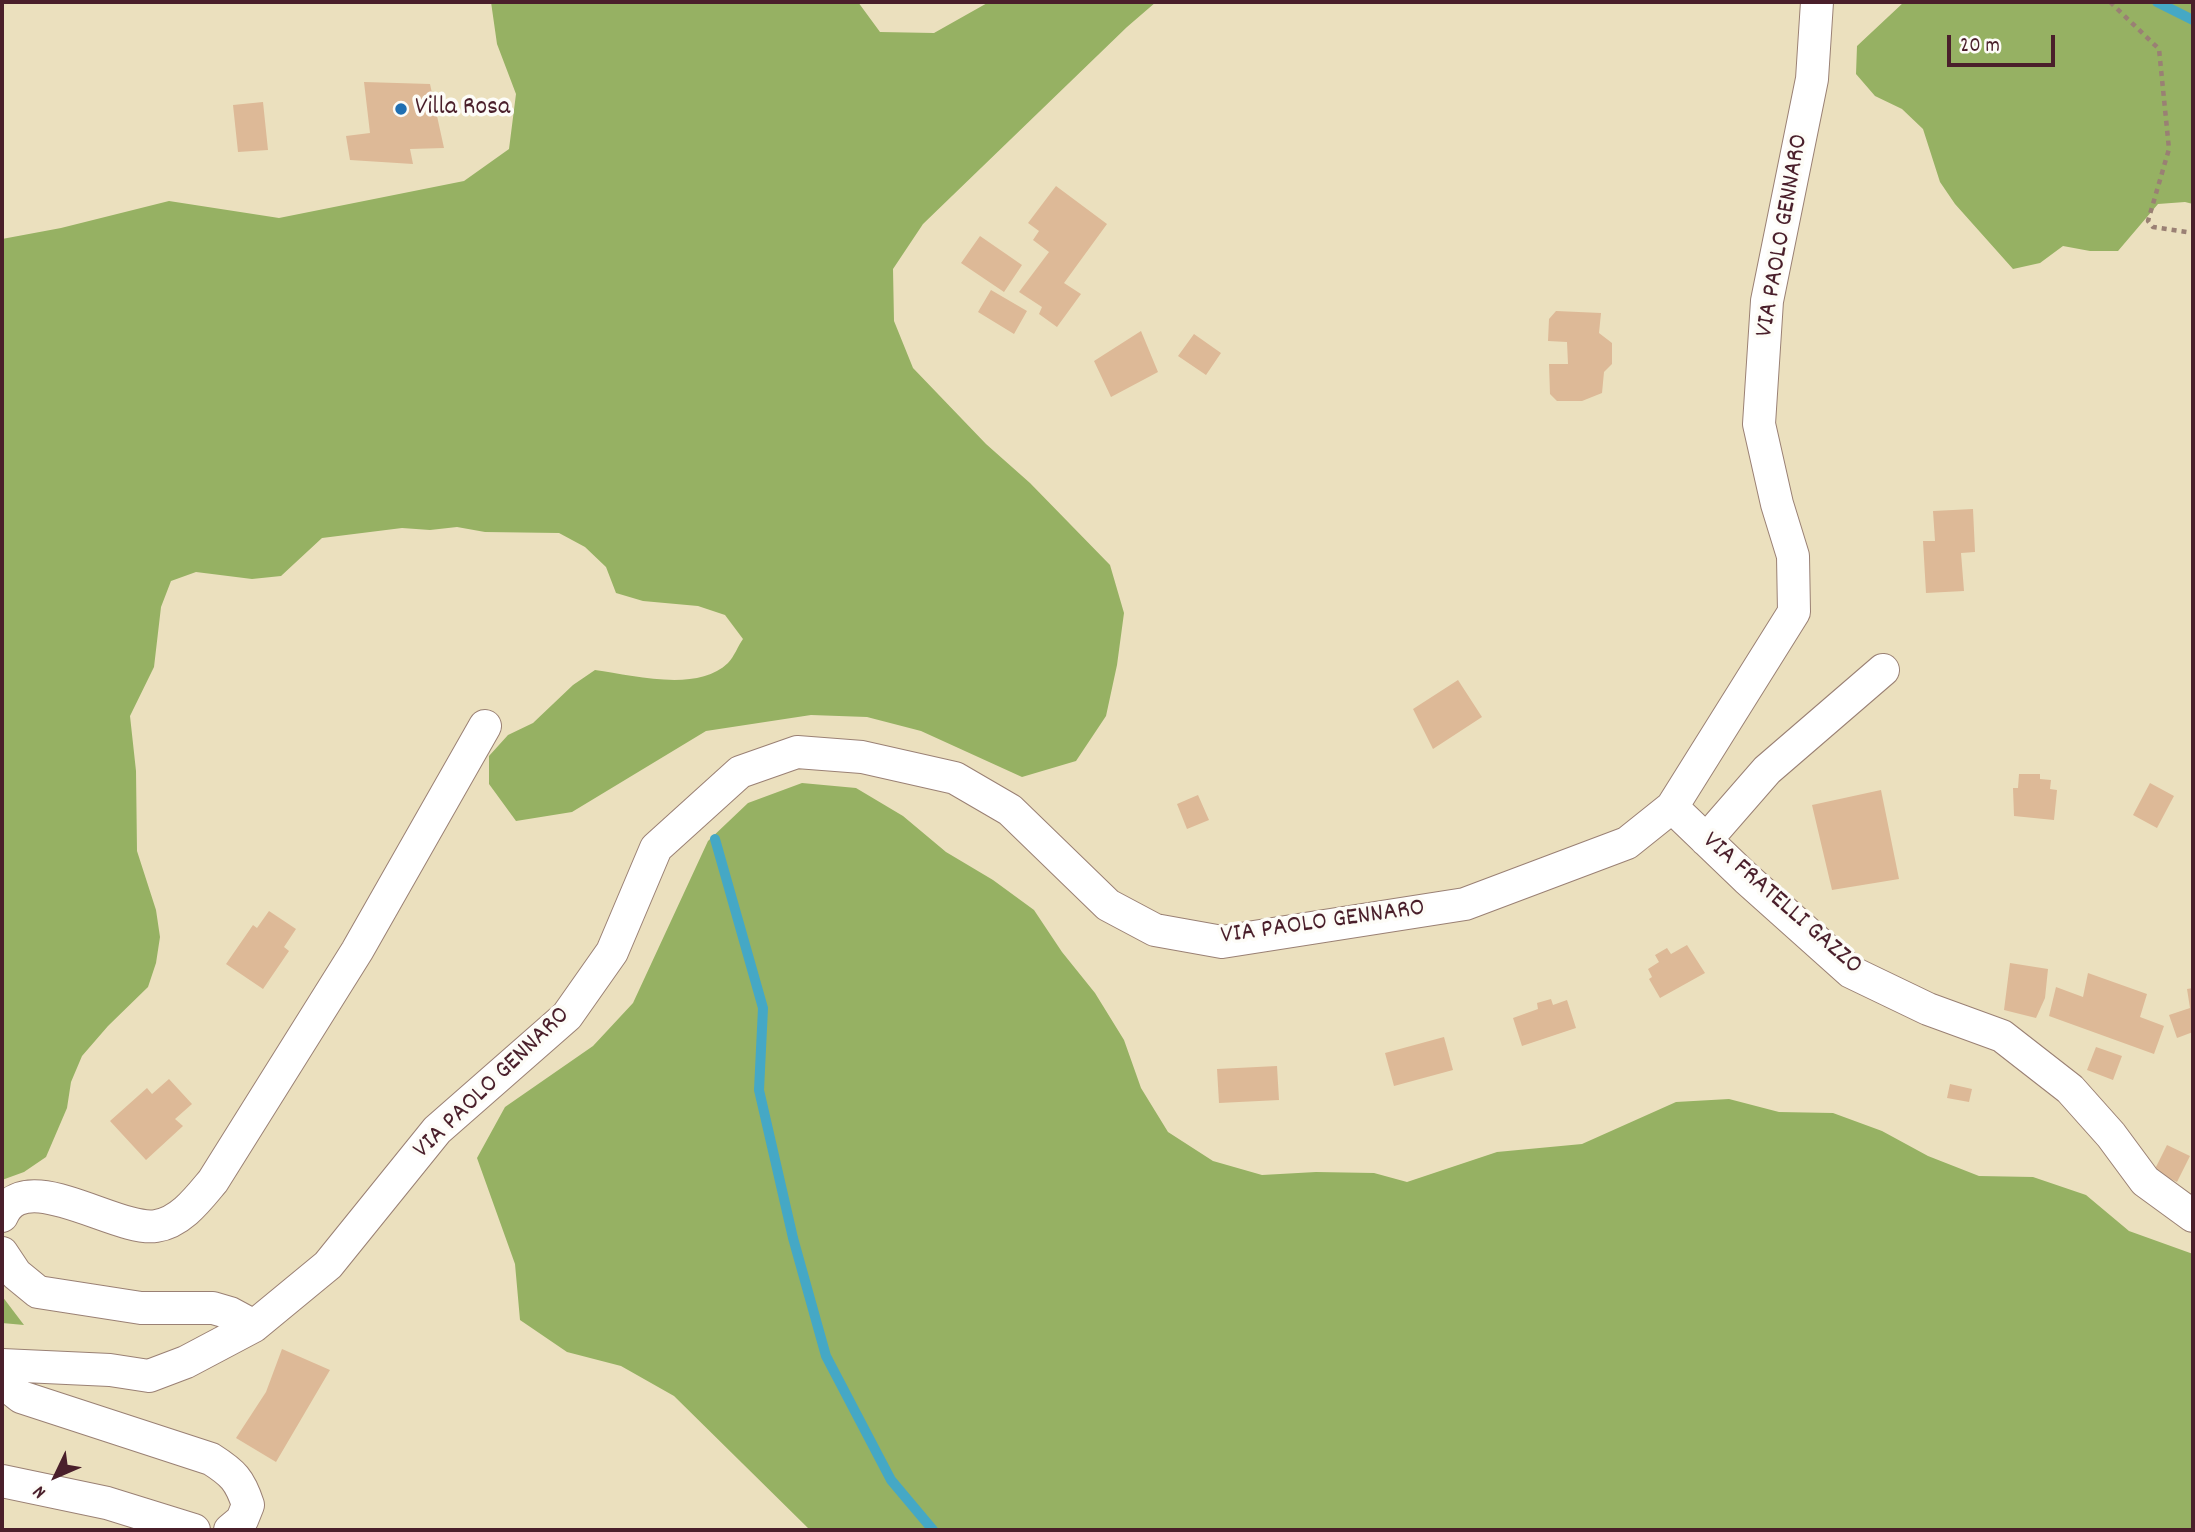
<!DOCTYPE html>
<html>
<head>
<meta charset="utf-8">
<style>
	body { margin:0 }
	#map { position:relative; width:2195px; height:1532px; overflow:hidden; background:#ebe0be; font-family:Dekko,sans-serif }
	canvas { display:block }
	.frame { position:absolute; inset:0; border:4px solid #4a1f2b; pointer-events:none }
	.north { position:absolute; left:21px; top:1441px; width:70px; height:70px; -webkit-text-stroke:5px #fdfcf7; paint-order:stroke; rotate:226deg; font-size:19px; font-weight:700; line-height:28px; text-align:center; color:#4a1f2b }
	.north::after { content:''; display:block; margin:auto; width:24px; height:32px; background:#4a1f2b; clip-path:polygon(50% 0,100% 100%,50% 72%,0 100%) }
	.scale { position:absolute; left:1947px; top:35px; width:108px; height:32px; box-sizing:border-box; border:4px solid #4a1f2b; border-top:0; padding-left:9px; font-size:21px; line-height:24px; white-space:nowrap; color:#4a1f2b; -webkit-text-stroke:5px #fdfcf7; paint-order:stroke }
</style>
</head>
<body>
<div id="map">
<canvas width="2195" height="1532"></canvas>
<div class="frame"></div>
<div class="north">N</div>
<div class="scale">20 m</div>
</div>
<script>
const context = document.querySelector('canvas').getContext('2d');
context.lineJoin = 'round';
function paint(path, color) { context.fillStyle = color; context.fill(path, 'evenodd'); }
function trace(path, color, width, dash) { context.strokeStyle = color; context.lineWidth = width; context.lineCap = dash ? 'butt' : 'round'; context.setLineDash(dash || []); context.stroke(path); }
function drawText(font, color, halo, rows, align = 'center') {
  context.font = font + ' Dekko,sans-serif'; context.lineWidth = 7; context.setLineDash([]); context.textBaseline = 'middle'; context.strokeStyle = halo; context.fillStyle = color; for (const [text, x, y, turn = 0] of rows) {
    context.save(); context.translate(x, y); context.rotate((+turn || 0) * Math.PI / 180); context.textAlign = isNaN(turn) ? turn : align; if (halo) context.strokeText(text, 0, 0); context.fillText(text, 0, 0); context.restore();
  }
}
paint(new Path2D(`
	M491 2H858L880 32 934 33 989 2H1156L1127 27 923 224 893 269 894 321 913 368 986 444 1030 483 1110 565 1124 613 1117 665 1106 716 1076 761 1022 777 921 731 867 717 811 715 706 731 572 812 516 821 489 784V756L508 735 533 723 573 685 595 670C633 675 697 693 728 663 734 657 738 646 743 639L725 615 698 606 643 601 616 593 606 567 585 547 559 533 485 532 457 527 430 530 402 528 322 538 281 576 252 579 196 572 171 581 161 607 154 667 130 716 136 771 137 851 156 910 160 937 156 963 148 987 108 1026 82 1056 71 1082 67 1108 46 1157 24 1172 2 1180V239L61 228 169 201 279 218 464 181 509 149 516 94 497 44Z
	M1904 2H2193V204L2185 202 2158 204 2118 251H2090L2063 246 2040 263 2013 269 1955 204 1940 182 1923 129 1902 109 1875 96 1856 74 1857 46Z
	M802 783 856 788 903 816 946 852 993 880 1034 910 1062 952 1095 993 1124 1040 1141 1088 1168 1132 1213 1161 1262 1175 1316 1172 1374 1173 1407 1182 1497 1152 1582 1144 1676 1102 1729 1099 1779 1112 1833 1113 1882 1131 1928 1156 1979 1176 2033 1177 2086 1195 2129 1231 2193 1254V1530H810L674 1396 621 1366 567 1352 520 1320 515 1264 477 1158 505 1107 593 1046 633 1003 708 841 748 803Z
	M2 1296 24 1325 2 1323Z`), '#96b163');
trace(new Path2D(`
	M2157 2 2193 20
	M715 839 763 1008 759 1090 793 1238 826 1356 891 1480 933 1530`), '#45a8c5', 10);
paint(new Path2D(`
	M364 82 430 84 444 148 410 149 413 164 350 160 346 136 370 133Z
	M263 102 268 150 238 152 233 105Z
	M1056 186 1107 224 1064 283 1081 294 1057 327 1039 314 1042 307 1019 292 1049 252 1033 240 1039 231 1028 223Z
	M980 236 1022 265 1004 292 961 263Z
	M991 290 1027 311 1014 334 978 312Z
	M1556 311 1601 313 1599 333 1612 343V364L1604 372 1602 393 1582 401H1557L1550 394 1549 364H1568L1567 342 1548 341 1549 319Z
	M1141 331 1158 372 1111 397 1094 361Z
	M1194 334 1221 353 1206 375 1178 356Z
	M1973 509 1975 552 1961 553 1964 591 1926 593 1923 541H1935L1933 511Z
	M1458 680 1482 717 1433 749 1413 709Z
	M2019 774H2040V779L2051 780 2050 789 2057 790 2054 820 2014 816 2013 788H2018Z
	M2150 783 2174 796 2157 828 2133 815Z
	M1881 790 1899 879 1832 890 1812 805Z
	M1198 795 1209 820 1187 829 1177 804Z
	M269 911 296 929 284 947 289 951 263 989 226 964 253 925 257 928Z
	M1687 945 1705 973 1660 998 1649 979 1652 977 1648 969 1659 962 1655 955 1667 948 1671 954Z
	M2010 963 2048 969 2045 998 2036 1018 2004 1010Z
	M2088 973 2147 994 2140 1017 2164 1026 2154 1054 2049 1016 2056 987 2083 997Z
	M2193 988V1032L2177 1038 2169 1015 2190 1008 2187 989Z
	M1551 999 1553 1005 1567 1000 1576 1028 1522 1046 1513 1018 1538 1009 1537 1003Z
	M1444 1037 1453 1070 1394 1086 1385 1053Z
	M2096 1047 2122 1056 2113 1080 2087 1070Z
	M1277 1066 1279 1100 1219 1103 1217 1069Z
	M169 1079 192 1104 175 1119 183 1126 146 1160 110 1121 147 1088 152 1094Z
	M1950 1084 1972 1089 1969 1102 1947 1098Z
	M2167 1145 2190 1156 2177 1182 2154 1171Z
	M282 1349 330 1370 276 1462 236 1438 266 1392Z`), '#ddb997');
const street = new Path2D(`
	M1672 807 1747 879 1851 972 1928 1009 2002 1036 2070 1089 2111 1135 2145 1181 2193 1216
	M1706 840 1767 770 1883 670
	M2 1216C24 1164 116 1232 156 1226 181 1222 198 1199 213 1181L357 951 485 726
	M2 1253 16 1274 38 1292 141 1308H213L230 1313 254 1326
	M2 1365 110 1370 149 1376 186 1362 254 1326 328 1265 437 1130 567 1016 612 952 656 848 740 772 797 752 862 757 955 778 1010 810 1108 905 1155 930 1222 942 1465 904 1627 843 1672 807 1794 612 1793 556 1777 504 1759 424 1767 301 1812 79 1817 2
	M2 1382 21 1397 211 1459C233 1473 240 1480 248 1505L242 1520 230 1530
	M2 1481 107 1503 194 1530`);
trace(street, '#9a8074', 34);
trace(new Path2D(`
	M2110 2 2159 49 2169 149 2148 221 2153 227 2193 233`), '#9a8074', 4.5, [5, 5]);
trace(street, '#fff', 32);
for (const [x, y, r, color] of [
	[401,109,7,"#1f6fb2"]
]) { const dot = new Path2D(); dot.arc(x, y, r, 0, 2 * Math.PI); context.fillStyle = color; context.fill(dot); trace(dot, '#fdfcf7', 2.5); }
drawText('26px', '#4a1f2b', '#fdfcf7', [
	["Villa Rosa",415,109]
], 'left');
drawText('26px', '#4a1f2b', '#fdfcf7', [
	["VIA PAOLO GENNARO",1784,236,-80],
	["VIA FRATELLI GAZZO",1781,905,41],
	["VIA PAOLO GENNARO",1323,924,-8],
	["VIA PAOLO GENNARO",493,1084,-44]
]);
</script>
</body>
</html>
